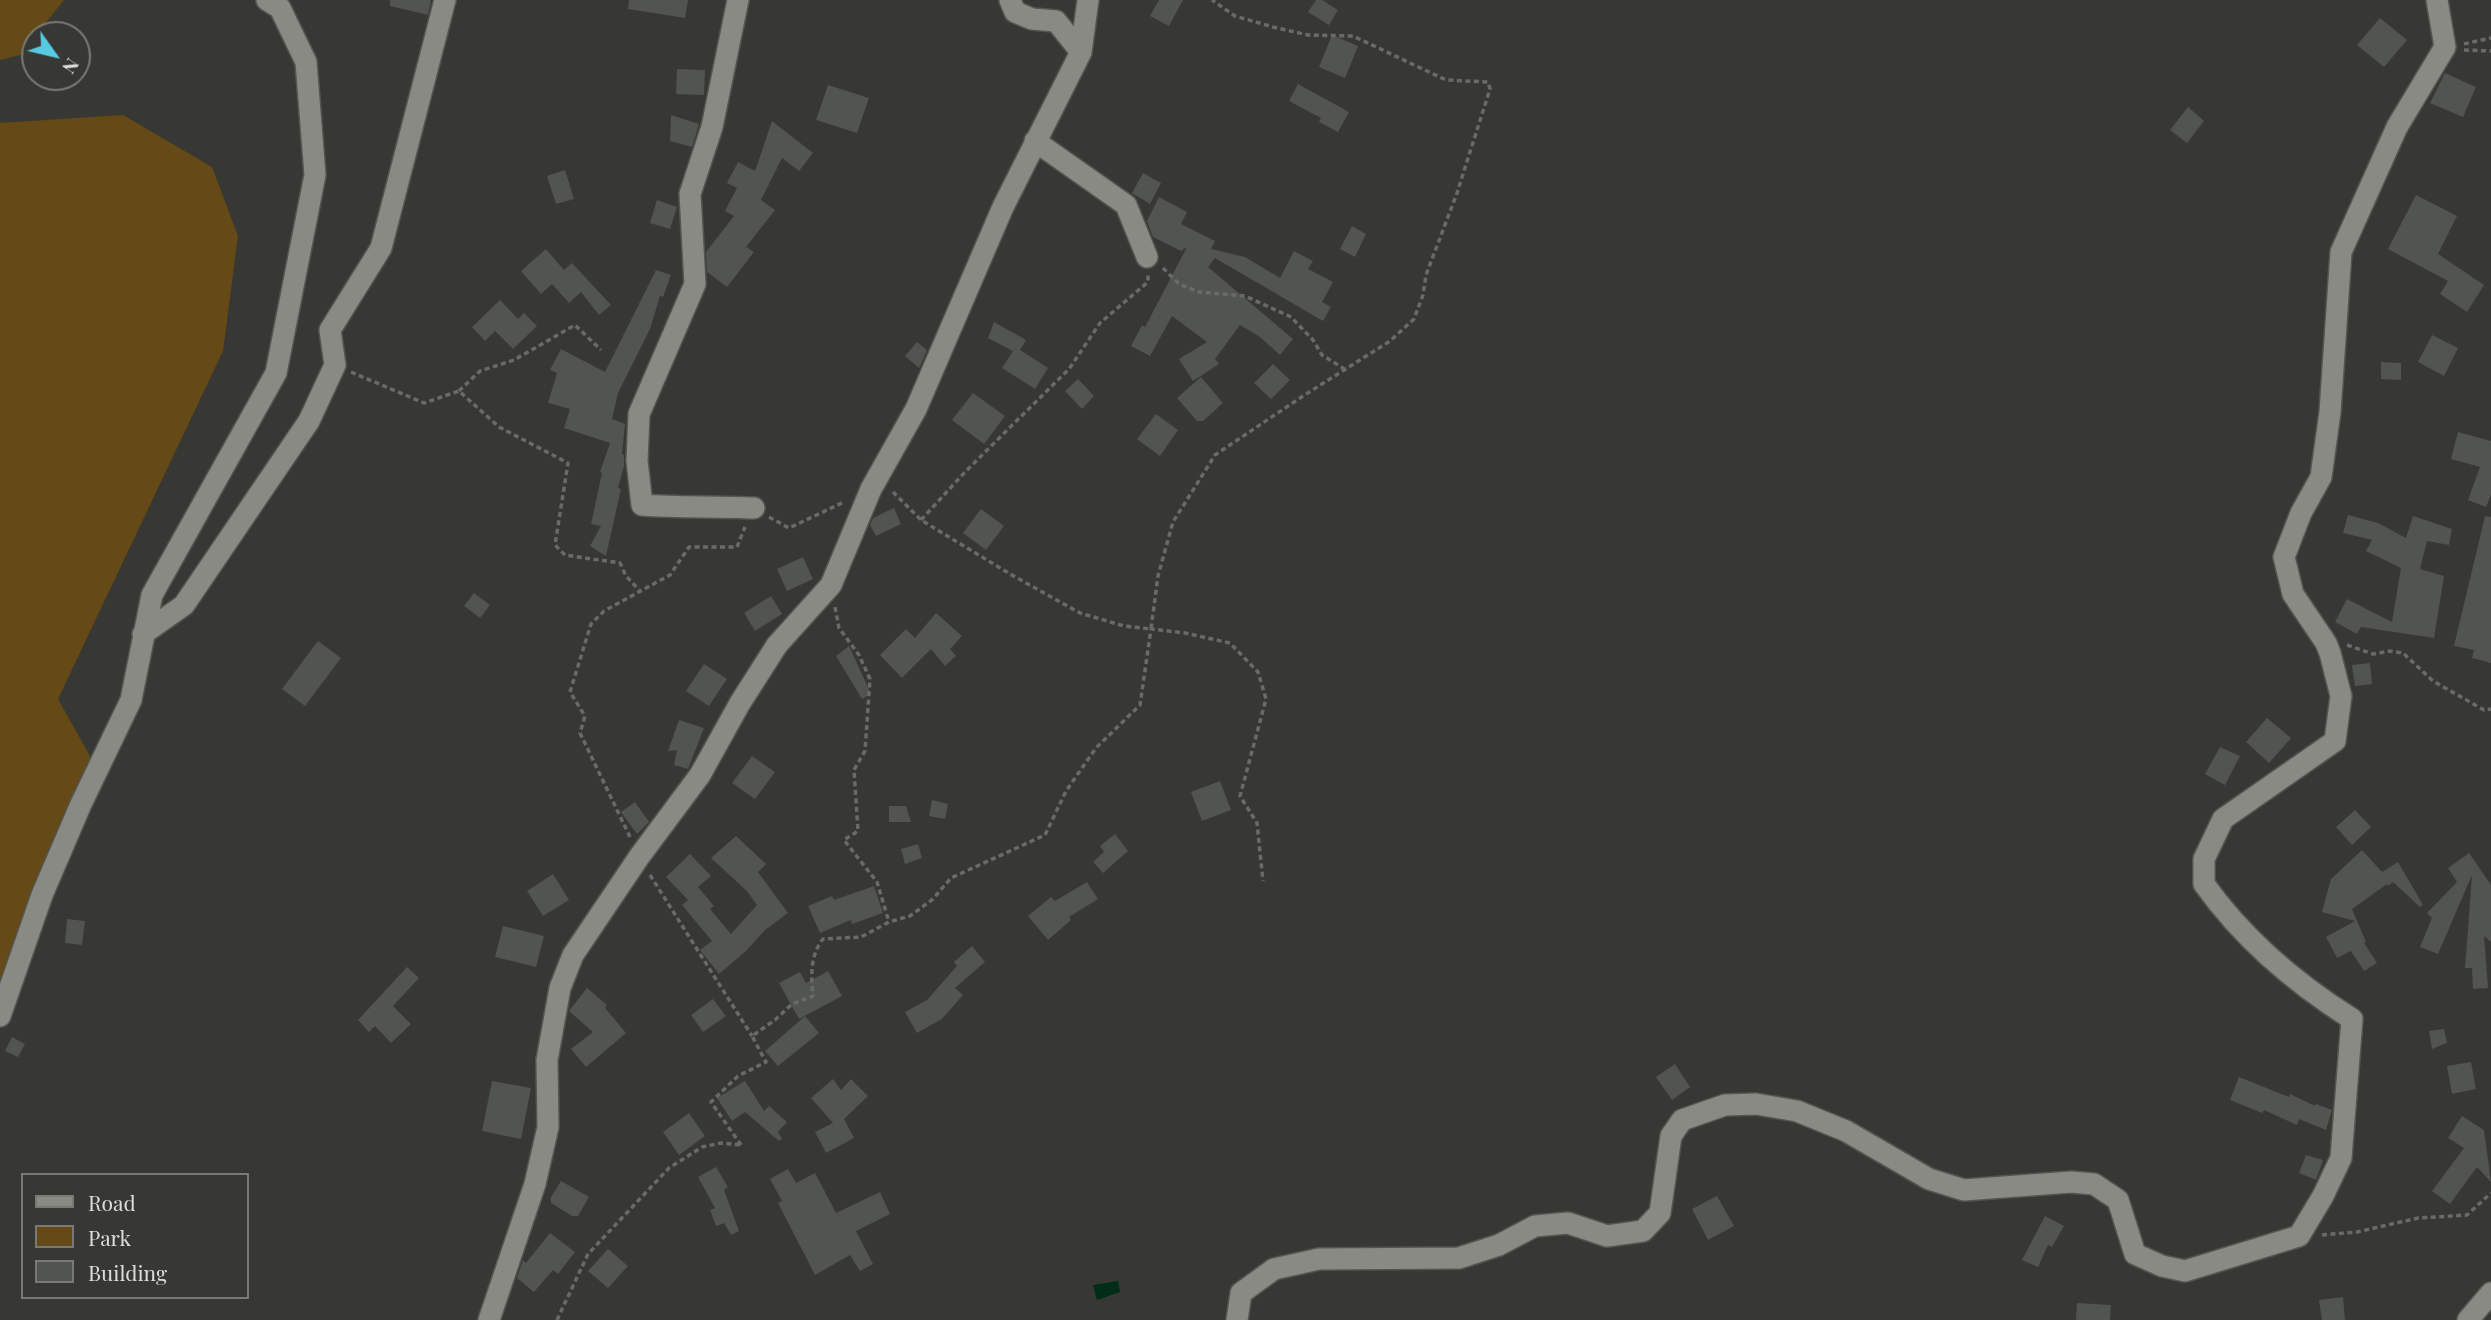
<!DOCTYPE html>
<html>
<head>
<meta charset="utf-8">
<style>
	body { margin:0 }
	#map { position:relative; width:2491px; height:1320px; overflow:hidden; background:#373833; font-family:"Playfair Display",serif }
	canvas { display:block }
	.legend { position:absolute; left:21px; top:1173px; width:228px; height:126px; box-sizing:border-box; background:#373833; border:2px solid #797a76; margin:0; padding:9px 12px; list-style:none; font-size:21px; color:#dddedb }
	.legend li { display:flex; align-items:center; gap:14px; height:35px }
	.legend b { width:35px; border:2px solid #797a76 }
	.north { position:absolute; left:21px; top:21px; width:70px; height:70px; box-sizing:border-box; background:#373833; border:2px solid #797a76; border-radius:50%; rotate:124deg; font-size:19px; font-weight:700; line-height:28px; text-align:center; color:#dddedb }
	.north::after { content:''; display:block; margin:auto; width:24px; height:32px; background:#57c9e2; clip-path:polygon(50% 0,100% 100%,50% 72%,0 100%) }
</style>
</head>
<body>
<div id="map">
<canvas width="2491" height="1320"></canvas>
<ul class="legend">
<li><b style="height:9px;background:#898a84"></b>Road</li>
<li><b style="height:19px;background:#654916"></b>Park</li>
<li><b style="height:19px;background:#51544f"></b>Building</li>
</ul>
<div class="north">N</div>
</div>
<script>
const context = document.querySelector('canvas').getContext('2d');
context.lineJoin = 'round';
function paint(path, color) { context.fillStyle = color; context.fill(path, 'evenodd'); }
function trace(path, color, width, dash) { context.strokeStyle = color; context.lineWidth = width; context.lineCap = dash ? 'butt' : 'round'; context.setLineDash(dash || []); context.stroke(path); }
paint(new Path2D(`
	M0 0H64L20 55 0 60Z
	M123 115 212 167 238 236 223 351 58 699 91 758 0 989V123Z`), '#654916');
paint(new Path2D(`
	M1118 1281 1120 1292 1097 1300 1093 1285Z`), '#002d17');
paint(new Path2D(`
	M390 0H431L428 15 390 6Z
	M629 0H688L685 18 628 9Z
	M1159 0H1183L1169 26 1150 16Z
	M1316 0H1322L1338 10 1329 25 1308 12Z
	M2380 18 2407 40 2384 67 2357 45Z
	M1332 35 1358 46 1345 78 1319 67Z
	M677 69 705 70 704 95 676 94Z
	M2445 73 2476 87 2463 117 2430 103Z
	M1298 84 1349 112 1338 132 1319 122 1321 118 1289 101Z
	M828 85 869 98 857 133 816 120Z
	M2188 107 2204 121 2187 143 2170 130Z
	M671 115 699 124 692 147 670 141Z
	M772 121 813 153 799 171 782 158 761 200 775 210 746 247 754 252 727 287 707 272 706 252 734 216 725 211 737 188 727 183 738 162 755 171Z
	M565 170 574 199 556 204 547 176Z
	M1143 173 1161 183 1150 204 1132 193Z
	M2416 195 2457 216 2438 254 2484 285 2467 312 2440 294 2448 281 2388 249Z
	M1159 197 1187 212 1181 224 1215 241 1211 249 1245 257 1280 278 1294 251 1313 261 1308 269 1333 282 1322 302 1331 307 1323 321 1215 258 1208 267 1293 339 1280 355 1260 337 1240 325 1215 359 1219 364 1193 381 1179 359 1207 342 1172 316 1150 356 1131 346 1142 325 1145 327 1187 247 1181 251 1153 237 1147 221Z
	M657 200 677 207 670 229 650 223Z
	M1352 226 1366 234 1355 257 1340 249Z
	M546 249 564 270 572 263 611 305 599 315 581 292 569 303 552 284 541 294 521 271Z
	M656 270 671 275 663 297 660 296 650 329 618 393 612 419 625 424 622 454 624 455V466L618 488 621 489 606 556 590 546 601 526 591 524 602 473 600 472 610 443 564 428 570 409 548 403 557 373 550 370 561 349 605 372Z
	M500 300 518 319 524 313 537 326 513 349 495 331 485 341 472 327Z
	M994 322 1026 340 1020 350 1048 368 1035 389 1002 368 1013 351 988 338Z
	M2432 335 2458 348 2444 376 2418 362Z
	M917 342 927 350 919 368 905 356Z
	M2381 362 2401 363V380L2381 379Z
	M1273 364 1290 380 1271 399 1254 383Z
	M1201 377 1223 403 1203 421H1197L1177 398Z
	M1078 379 1094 396 1082 409 1065 391Z
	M973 393 1005 416 984 444 952 420Z
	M1156 414 1178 430 1160 456 1137 439Z
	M2458 432 2491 441V495L2486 507 2468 500 2480 467 2451 459Z
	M894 508 901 524 876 536 870 525 873 518Z
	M981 509 1004 526 986 550 963 533Z
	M2348 515 2378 523 2406 538 2413 516 2452 529 2449 545 2427 541 2420 569 2444 576 2434 638 2361 627 2357 634 2335 622 2347 599 2392 622 2401 568 2366 551 2372 540 2343 533Z
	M2485 516 2491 517V663L2472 658 2474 650 2454 646Z
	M803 557 813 579 787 591 777 569Z
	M474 593 490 605 480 618 464 606Z
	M771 596 782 614 755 631 744 613Z
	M936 613 962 636 950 649 956 656 945 666 931 649 902 678 880 655 906 629 915 638Z
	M318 641 341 658 305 706 282 689Z
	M849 646 871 694 862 699 836 656Z
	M2370 663 2372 684 2355 686 2352 665Z
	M704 664 727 679 709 706 686 691Z
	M2267 718 2291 738 2269 763 2246 742Z
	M679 720 704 728 688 769 674 765 677 750 668 751Z
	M2220 747 2240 756 2225 785 2205 774Z
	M752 756 775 772 755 799 732 783Z
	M1220 781 1231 810 1202 821 1191 792Z
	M932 800 948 804 945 819 929 816Z
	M635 802 649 822 637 834 621 812Z
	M889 806H906L911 822H889Z
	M2355 810 2371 827 2352 845 2336 827Z
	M1115 834 1128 851 1103 873 1093 862 1104 852 1100 846Z
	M736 836 766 864 758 872 788 913 765 930 746 951 719 974 700 950 712 941 682 905 688 900 666 877 690 854 711 876 698 887 714 906 710 909 731 934 757 905 747 891 711 858Z
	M918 844 922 858 905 864 901 849Z
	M2362 850 2382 872 2398 862 2423 905 2420 907 2393 882 2388 886 2387 884 2352 909 2366 942 2364 943 2377 963 2364 971 2351 951 2337 958 2326 937 2355 921 2322 912 2331 879Z
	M2469 853 2491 885V942L2484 936 2488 988 2473 989 2472 968H2465L2472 875 2438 954 2420 947 2432 918 2427 913 2457 882 2448 868Z
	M553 874 569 900 543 916 527 891Z
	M1087 882 1098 899 1069 917 1071 920 1048 940 1028 916 1051 897 1055 901Z
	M874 886 883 913 852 924 851 920 820 933 808 906 832 896 834 900Z
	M67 919 85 921 82 945 65 943Z
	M503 926 544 936 536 967 495 957Z
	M972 946 985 962 955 988 963 995 942 1019 917 1033 905 1012 927 1000 957 966 954 962Z
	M407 967 419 978 393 1006 411 1024 391 1043 375 1026 369 1032 358 1020Z
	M828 971 842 996 799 1019 779 983 800 972 806 983Z
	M587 988 607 1005 605 1008 626 1033 586 1067 571 1049 593 1032 569 1011Z
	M713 999 726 1016 703 1032 691 1015Z
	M805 1016 819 1033 778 1066 765 1051Z
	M2444 1029 2447 1043 2432 1049 2429 1031Z
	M12 1037 25 1044 18 1057 5 1051Z
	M2471 1062 2476 1089 2452 1094 2447 1066Z
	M1675 1064 1690 1087 1672 1100 1656 1077Z
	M2239 1077 2289 1097 2290 1094 2315 1106 2316 1104 2332 1110 2326 1130 2299 1119 2297 1125 2264 1110 2262 1113 2230 1100Z
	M833 1079 841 1090 851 1079 868 1096 844 1119 854 1138 826 1153 815 1132 833 1123 811 1098Z
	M492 1081 531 1088 521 1139 482 1131Z
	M745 1081 764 1111 769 1106 787 1122 778 1132 782 1139 779 1141 745 1112 732 1121 717 1098Z
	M689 1113 705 1136 679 1155 663 1132Z
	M2462 1116 2484 1130 2491 1182 2477 1167 2450 1204 2432 1191 2464 1148 2448 1138Z
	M2306 1155 2323 1160 2316 1180 2299 1173Z
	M716 1167 728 1187 724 1190 739 1231 731 1235 724 1223 716 1226 710 1210 715 1208 698 1177Z
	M788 1169 796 1183 815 1173 836 1213 880 1192 890 1214 856 1231 873 1264 860 1271 850 1255 815 1275 778 1203 782 1201 770 1179Z
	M561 1181 589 1197 578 1216H572L551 1203V1197Z
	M1717 1196 1734 1226 1708 1240 1692 1209Z
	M2045 1216 2064 1226 2052 1247 2048 1245 2038 1267 2022 1260Z
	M550 1233 575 1252 558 1274 553 1270 534 1292 517 1278 523 1260 526 1263Z
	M608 1249 628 1266 608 1288 588 1271Z
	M2343 1297 2345 1320H2322L2319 1300Z
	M2077 1303 2111 1305 2110 1320H2076Z`), '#51544f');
const minor = new Path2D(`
	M738 0 712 127 690 194 695 284 639 414 637 461 642 505C679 508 716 506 754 508
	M1010 0 1015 12 1032 19 1056 21 1081 52
	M1035 141 1126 205 1147 257
	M143 634 184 605 309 421 335 365 330 330 381 248 445 0
	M0 1016 42 895 81 804 131 700 152 595 276 373 315 175 306 62 280 8 267 0
	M489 1320 535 1184 548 1127 547 1060 560 988 573 955 639 857 700 775 740 703 777 645 831 585 871 489 916 409 1003 207 1081 52 1088 0
	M1237 1320 1241 1293 1274 1269 1319 1259 1459 1258 1499 1245 1535 1226 1568 1223 1607 1236 1643 1231 1660 1213 1671 1136 1682 1120 1725 1105 1756 1104 1797 1111 1846 1131 1929 1179 1964 1190 2071 1182 2094 1184 2118 1200 2135 1254 2162 1266 2185 1271 2299 1236 2323 1196 2341 1158 2352 1019C2295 983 2244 940 2204 884V859L2223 819 2335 741 2341 696 2330 653 2326 643 2293 594 2284 557 2301 513 2321 477 2330 412 2341 252 2397 127 2445 47 2437 0
	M2468 1320 2491 1293`);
trace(minor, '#535551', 24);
trace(new Path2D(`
	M2464 44 2491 38
	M2464 50 2491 51
	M1163 268 1179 284 1199 292 1245 296 1291 317 1313 340 1322 355 1346 370
	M351 372 424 403 459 391 499 427 568 463 555 545 565 555 620 563 626 576 641 592
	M459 391 480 371 514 360 575 325 601 350
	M893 492 921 520 1010 574 1080 613 1124 626 1151 629 1158 576 1173 522 1215 455 1303 396 1390 341 1414 319 1423 295 1426 275 1457 193 1490 89 1488 82 1446 80 1353 36 1308 35 1273 27 1235 16 1212 0
	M769 517 789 528 844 502
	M921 520 966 471 1069 369 1100 323 1148 282V275
	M835 607 839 628 859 655 870 679 865 751 854 770 858 831 844 840 877 882 889 922
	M2347 645 2373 654 2390 651 2403 653 2433 681 2484 710 2491 709
	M630 837 580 733 585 716 570 692 591 624 604 611 670 575 689 547H737L745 527
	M650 875 752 1036
	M741 1145 711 1102 738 1076 766 1062 752 1036 775 1020 792 1004 813 996C811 976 810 955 823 939L861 937 889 922 910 916 933 899 951 878 1045 835 1066 791 1096 748 1140 705 1151 629 1185 633 1230 643 1258 672 1266 699 1240 796 1257 823 1263 881
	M2322 1235 2357 1232 2418 1218 2467 1215 2491 1193
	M557 1320 588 1254 669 1168 702 1147 721 1143 741 1145`), '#6a6b66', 3.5, [5, 3.5]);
trace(minor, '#898a84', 21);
</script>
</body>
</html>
